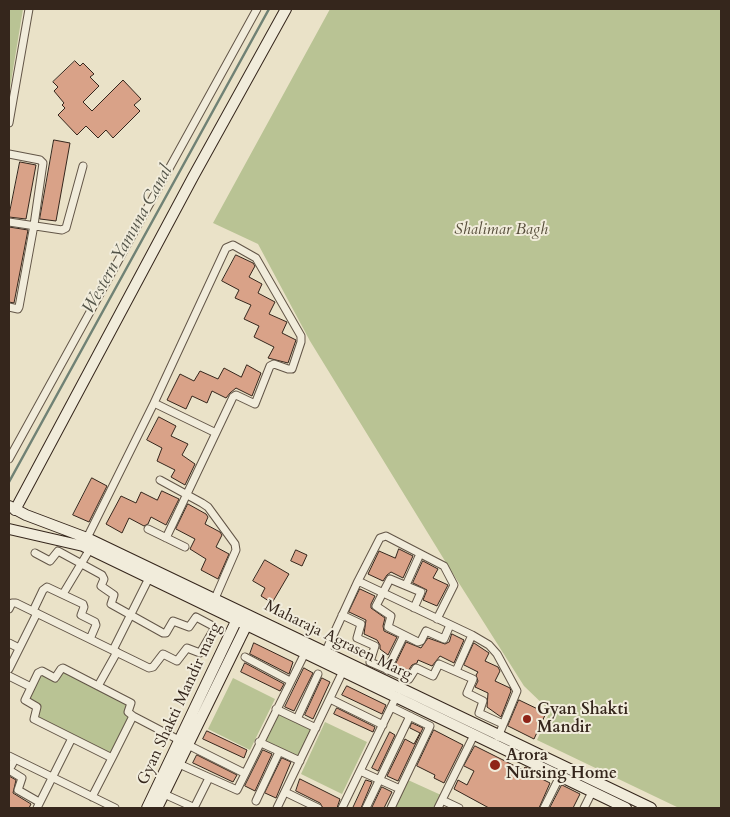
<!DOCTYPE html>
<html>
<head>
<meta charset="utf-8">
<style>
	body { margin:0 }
	#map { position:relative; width:730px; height:817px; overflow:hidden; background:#eae2c8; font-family:Cardo,serif }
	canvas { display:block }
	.frame { position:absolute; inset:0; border:10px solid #35261c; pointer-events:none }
</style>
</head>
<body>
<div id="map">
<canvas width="730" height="817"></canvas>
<div class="frame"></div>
</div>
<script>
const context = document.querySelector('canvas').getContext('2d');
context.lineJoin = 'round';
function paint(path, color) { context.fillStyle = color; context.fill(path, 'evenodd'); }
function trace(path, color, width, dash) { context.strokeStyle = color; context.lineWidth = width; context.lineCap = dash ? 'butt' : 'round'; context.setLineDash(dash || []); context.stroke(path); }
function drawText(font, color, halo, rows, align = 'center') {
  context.font = font + ' Cardo,serif'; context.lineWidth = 4; context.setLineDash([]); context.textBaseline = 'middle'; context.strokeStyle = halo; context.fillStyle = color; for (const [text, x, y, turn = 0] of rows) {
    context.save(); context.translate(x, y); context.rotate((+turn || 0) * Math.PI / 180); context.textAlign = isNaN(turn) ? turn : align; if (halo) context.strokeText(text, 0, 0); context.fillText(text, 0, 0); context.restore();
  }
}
paint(new Path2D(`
	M9 9H23L9 94Z
	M330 9H721V808H679L537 740 550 711 524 686 445 561 310 341 258 244 213 223Z
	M63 671 129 704 124 714 130 717 111 755 36 717 41 706 28 699 40 674 58 682Z
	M233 678 275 699 250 750 208 729Z
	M278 714 311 730 298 756 265 741Z
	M325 722 367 742 342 794 301 774Z
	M408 780 441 795 435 808H395Z`), '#b9c394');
trace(new Path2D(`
	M9 482 269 9`), '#708275', 2.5);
const building = new Path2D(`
	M75 61 80 66 83 63 94 74 90 77 99 86 83 102 92 111 123 80 141 99 134 105 140 111 113 138 106 130 98 138 86 126 77 135 58 115 65 108 62 105 64 103 54 91 58 87 53 82Z
	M54 140 70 143 56 221 40 219Z
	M20 162 36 165 26 219 9 217Z
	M9 227 28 230 14 303 9 302Z
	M236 255 253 263 255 266 249 277 262 284 258 293 275 302 269 314 287 322 282 333 296 340 288 363 268 358 274 347 254 337 259 326 244 319 251 305 235 298 239 290 222 281Z
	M247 365 261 373 252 396 236 388 230 393 226 398 212 391 207 403 192 396 186 409 167 400 180 374 194 381 200 371 218 379 224 368 241 377Z
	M159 417 176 426 171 436 188 444 182 455 195 464 185 485 171 477 175 470 157 461 162 448 147 440Z
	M92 478 107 486 89 522 73 515Z
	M162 491 179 499 166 525 151 517 148 524 144 526 129 518 122 533 106 524 121 496 136 503 141 492 157 500Z
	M188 504 206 514 208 517 205 524 220 532 222 535 216 547 229 554 218 579 201 570 206 559 190 549 195 539 176 529Z
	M399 549 413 556 403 578 391 572 387 575 383 581 368 574 379 551 395 558Z
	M296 550 307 555 302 566 291 561Z
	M265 560 289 574 272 603 261 596 265 588 253 581Z
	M423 561 438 569 433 578 448 585 437 606 423 600 427 590 413 583Z
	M360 589 375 596 371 604V608L385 618 383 626 384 631 397 637 388 655 380 649V645L377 640 364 634 366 620 349 612Z
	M452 634 464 640 454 663 440 656 432 666 418 660 417 663 412 665 408 671 395 665 406 642 421 648 428 638 445 644 449 642Z
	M254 643 293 662 289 674 250 654Z
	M474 643 489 653 485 661 498 667 500 671 495 681 510 688 511 691 501 717 487 707 488 693 475 687 478 681 476 675 478 672 464 665Z
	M245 663 284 684 280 691 241 672Z
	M304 668 313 673 294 711 285 707Z
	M322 678 330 682 313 719 305 715Z
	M347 686 386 705 382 714 342 695Z
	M519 700 546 713 534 739 508 726Z
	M337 708 375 727 373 732 334 714Z
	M412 723 423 728 398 781 387 776 405 739 414 744 420 733 410 728Z
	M434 730 463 745 444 783 434 778 435 775 417 766Z
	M207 731 247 750 244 758 203 739Z
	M390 732 395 735 378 771 372 768Z
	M475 746 523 770 525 767 534 771 532 774 550 783 539 808H489L454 789 458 780 467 785 474 771 464 766Z
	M263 750 272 754 255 791 245 786Z
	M197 755 237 775 233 782 193 763Z
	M282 758 291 762 276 798 265 793Z
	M9 776 16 780 13 793 31 804 29 808H9Z
	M300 779 340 799 337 808H323L320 803 296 791Z
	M366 780 372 782 361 808H353Z
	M562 785 580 794 573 808H550Z
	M382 787 392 792 384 808H372Z`);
paint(building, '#d9a288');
trace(building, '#35261c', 1);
const street = new Path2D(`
	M9 123 29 9
	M9 154 40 160 43 163 34 225 19 307 18 309 9 307
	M9 222 62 230 66 228 83 166
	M154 403 216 433
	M9 459 257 9
	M160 480 202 503 208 507 235 544 236 550 213 603
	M148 529 185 547
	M87 538 154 403 226 248 233 245 256 258 301 336V342L292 369H288L274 364 270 366 255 404 236 395 233 397 166 538
	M358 581 380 538 386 536 444 566 454 585 437 619
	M406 585 420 554
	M63 594 90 549
	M414 608 421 592 390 579 376 606 391 616 388 627 418 642 421 641 426 631 444 639 450 625
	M9 609 12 603H16L149 668 153 667 163 654 177 661 187 648 200 653 214 629 213 626 196 617 189 627 173 621 166 633H163L111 604 114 595 101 586 104 579 102 575 58 551 50 561 35 553
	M33 611 43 590 47 587 83 604 84 607 81 615 95 622 96 625 90 639
	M342 615 361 624 357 638 375 646 370 662 409 679 416 668 433 676 439 664 473 679 467 693 483 701 479 713 503 724
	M9 643 19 648
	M113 650 149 578
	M324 655 358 581 472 635 489 645 497 654 517 691 498 737
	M245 657 290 681
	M63 668 131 703 128 712 133 716 112 758 34 719 37 707 25 700 38 673 42 671 55 678 61 669Z
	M9 669 37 613
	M387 670 404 635
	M456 671 472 635
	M9 676 31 687
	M98 686 117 652
	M330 699 383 725
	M276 709 316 728
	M133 716 179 740
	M297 719 318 674
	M259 742 300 761
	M188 745 244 773
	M9 756 115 808
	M15 759 9 770 22 778 18 790 39 802
	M179 764 237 790 305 653
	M360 771 400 789
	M285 792 318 808
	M164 794 195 808
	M92 797 112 758
	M442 800 459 808
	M256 801 279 752
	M37 808 72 738
	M194 808 209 778
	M277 808 344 669
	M342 808 396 697
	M366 808 410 716
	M391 808 430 726 391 707
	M438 808 474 735
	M544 808 560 776
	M584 808 592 792`);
const secondary = new Path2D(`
	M9 506 26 515 87 538 651 808
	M15 510 193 177 286 9
	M9 529 83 546 626 808
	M147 808 239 615
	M157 808 249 620`);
trace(street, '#625547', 9);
trace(secondary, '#35261c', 12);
trace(street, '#f1ecdb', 7);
trace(secondary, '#f1ecdb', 10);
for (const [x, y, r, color] of [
	[527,719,5,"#8f2418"],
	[495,765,6,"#8f2418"]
]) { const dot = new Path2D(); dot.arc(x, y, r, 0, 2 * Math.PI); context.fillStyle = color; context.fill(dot); trace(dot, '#f1ecdb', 2); }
drawText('italic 16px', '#564d3a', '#f1ecdb', [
	["Shalimar Bagh",501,230]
]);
drawText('16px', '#35261c', '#f1ecdb', [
	["Maharaja Agrasen Marg",338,641,26],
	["Gyan Shakti Mandir marg",180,704,-65]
]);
drawText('bold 16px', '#35261c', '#f1ecdb', [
	["Gyan Shakti",537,710],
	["Mandir",537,728],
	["Arora",506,756],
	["Nursing Home",506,774]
], 'left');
drawText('italic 18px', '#535449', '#f1ecdb', [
	["Western Yamuna Canal",128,240,-61]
]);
</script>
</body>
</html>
